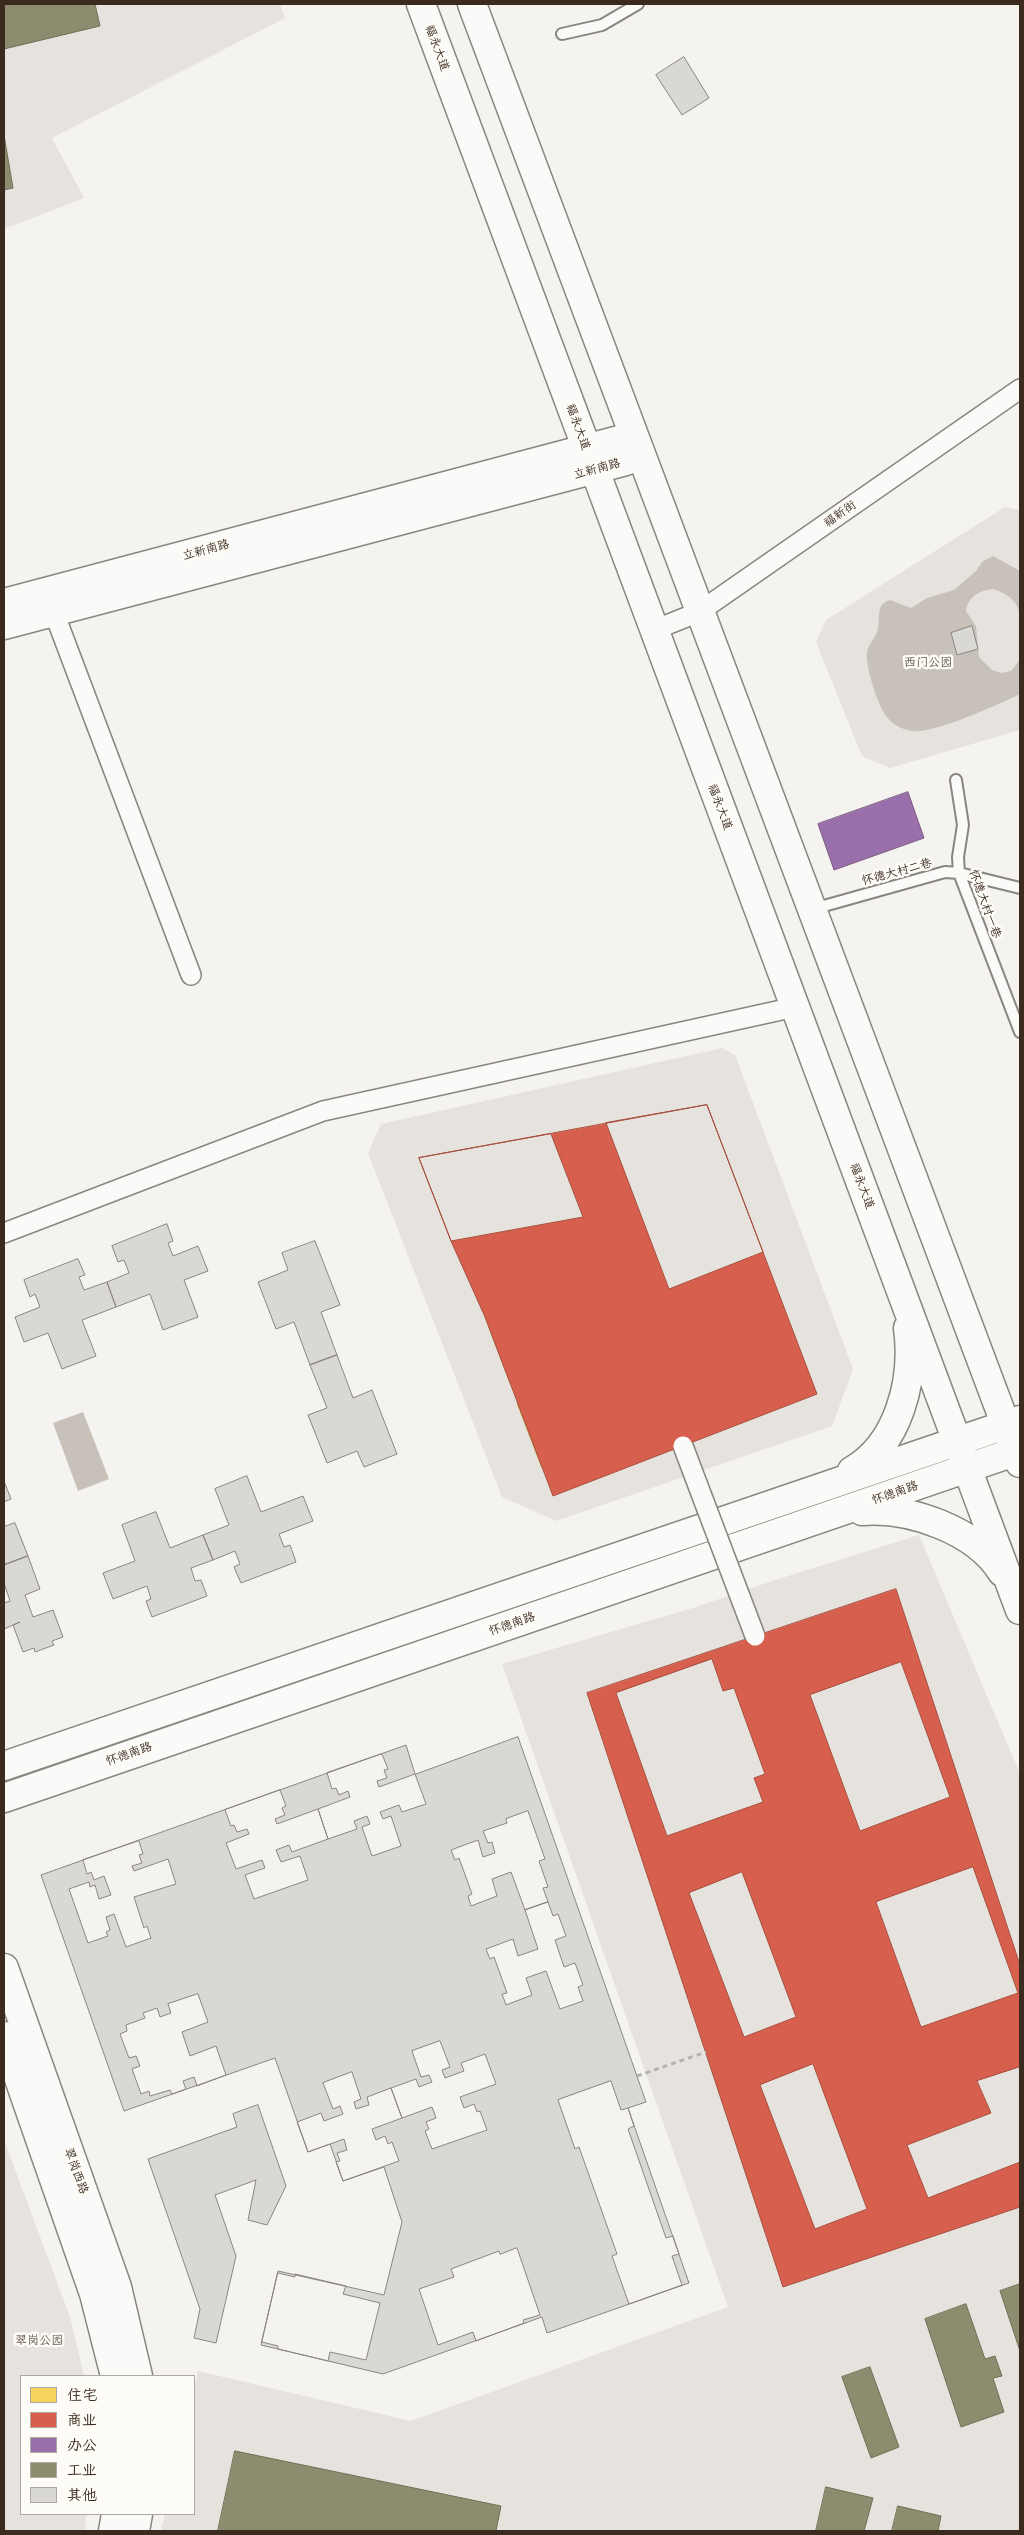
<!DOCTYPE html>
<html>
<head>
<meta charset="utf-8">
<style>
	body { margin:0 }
	#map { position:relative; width:1024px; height:2535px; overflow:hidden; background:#f4f3ef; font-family:Delius,"LXGW WenKai TC",sans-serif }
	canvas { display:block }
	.frame { position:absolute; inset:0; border:5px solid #3b2a1e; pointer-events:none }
	.legend { position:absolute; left:20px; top:2375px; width:175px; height:140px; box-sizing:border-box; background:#fdfcf7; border:1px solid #afa8a0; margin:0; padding:6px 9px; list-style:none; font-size:15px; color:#3b2a1e }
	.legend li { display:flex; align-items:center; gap:10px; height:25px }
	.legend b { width:25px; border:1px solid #afa8a0 }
</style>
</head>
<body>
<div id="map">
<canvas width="1024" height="2535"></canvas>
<div class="frame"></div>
<ul class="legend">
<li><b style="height:14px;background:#f6d55c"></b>住宅</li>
<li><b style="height:14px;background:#d6604d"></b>商业</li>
<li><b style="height:14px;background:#9970ab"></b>办公</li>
<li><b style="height:14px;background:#8c8c6e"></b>工业</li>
<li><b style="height:14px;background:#d9d8d5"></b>其他</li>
</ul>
</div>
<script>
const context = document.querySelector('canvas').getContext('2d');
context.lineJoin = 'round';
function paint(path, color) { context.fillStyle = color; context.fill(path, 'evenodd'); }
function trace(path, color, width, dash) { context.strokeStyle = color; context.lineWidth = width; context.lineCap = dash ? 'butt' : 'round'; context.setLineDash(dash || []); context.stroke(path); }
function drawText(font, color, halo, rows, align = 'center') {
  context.font = font + ' Delius,"LXGW WenKai TC",sans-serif'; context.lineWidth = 5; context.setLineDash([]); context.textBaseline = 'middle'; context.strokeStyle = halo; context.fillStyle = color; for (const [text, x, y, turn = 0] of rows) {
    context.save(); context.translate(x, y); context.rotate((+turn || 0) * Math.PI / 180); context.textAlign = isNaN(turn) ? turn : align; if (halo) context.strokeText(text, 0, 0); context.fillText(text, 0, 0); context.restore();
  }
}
paint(new Path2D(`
	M4 4H280L285 18 52 138 84 198 4 229Z
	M1005 507 1020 510V730L890 768 862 756 816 642 826 620Z
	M722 1048 735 1055 853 1369 832 1426 556 1521 502 1497 368 1153 381 1124Z
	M919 1535 1020 1774V2531H161L165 2514H194V2390L198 2371 411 2421 728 2307 502 1664 696 1607 772 1581Z
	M4 2140 70 2317 84 2376H21V2514H86L85 2531H4Z`), '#e6e3de');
paint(new Path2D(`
	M993 556 1020 571V621C1020 602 1010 595 993 589 978 591 969 596 966 611L976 626 979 657 992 670 1002 673 1011 671 1019 661 1020 642V694C1000 704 933 734 913 731 903 730 893 725 887 717 878 707 865 665 867 652 869 643 877 637 878 628 881 615 875 605 890 600L911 608 927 598 954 590 976 571 982 562Z
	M83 1412 109 1479 78 1491 53 1423Z`), '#c7c1ba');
const homes = new Path2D(`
	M550 1290 575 1357 542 1370 549 1390 583 1377 609 1445 586 1453 579 1434 563 1440 570 1458 542 1468 517 1403 537 1395 529 1375 510 1383 485 1317 512 1307 519 1324 535 1318 527 1299Z`);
paint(homes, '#f6d55c');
trace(homes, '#bea249', 1);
const shops = new Path2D(`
	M707 1105 817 1394 553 1496 485 1317 451 1241 419 1158Z
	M707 1105 763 1252 669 1289 606 1123Z
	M551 1134 583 1217 451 1241 419 1158Z
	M896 1589 1020 1965V2207L783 2287 587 1693Z
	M712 1659 723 1691 734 1688 765 1774 754 1778 763 1802 667 1836 616 1693Z
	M901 1662 950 1797 860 1831 810 1695Z
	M973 1867 1018 1993 921 2027 876 1902Z
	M742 1872 796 2017 744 2037 689 1893Z
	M813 2064 867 2209 815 2229 760 2085Z
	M1020 2067V2162L928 2198 907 2145 991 2113 977 2081Z`);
paint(shops, '#d6604d');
trace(shops, '#a8503f', 1);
const offices = new Path2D(`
	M908 792 924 838 834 870 818 824Z`);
paint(offices, '#9970ab');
trace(offices, '#7d5b81', 1);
const industry = new Path2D(`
	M4 4H95L100 26 4 49Z
	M4 135 13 188 4 190Z
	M1020 2284V2351L1000 2291Z
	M966 2304 985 2359 995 2356 1002 2376 993 2378 1004 2412 961 2427 925 2319Z
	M870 2367 899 2447 871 2458 842 2377Z
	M235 2451 501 2506 496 2531H218Z
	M826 2487 873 2498 864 2531H816Z
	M898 2506 941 2516 938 2531H892Z`);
paint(industry, '#8c8c6e');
trace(industry, '#746f56', 1);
const building = new Path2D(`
	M684 57 709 98 682 115 656 75Z
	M972 626 978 649 957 655 951 633Z
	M167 1224 173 1241 168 1243 173 1256 198 1246 208 1271 184 1280 198 1317 163 1330 150 1294 116 1307 107 1282 129 1273 124 1260 118 1262 112 1246Z
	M315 1241 340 1305 321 1312 337 1355 310 1365 294 1322 276 1329 258 1282 288 1270 282 1253Z
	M78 1259 85 1275 79 1277 84 1290 107 1282 116 1307 82 1320 96 1356 62 1369 48 1333 24 1342 15 1317 40 1307 35 1294 30 1297 24 1280Z
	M337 1355 353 1398 372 1390 397 1454 364 1467 357 1451 327 1463 308 1415 327 1408 310 1365Z
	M247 1476 261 1512 303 1496 313 1521 279 1534 284 1547 290 1545 296 1562 241 1583 234 1567 240 1564 235 1551 213 1560 203 1535 229 1525 215 1489Z
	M4 1481 11 1499 4 1502Z
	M156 1512 170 1548 203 1535 213 1560 191 1568 195 1581 201 1580 207 1596 152 1617 146 1601 151 1599 147 1586 113 1599 103 1573 135 1561 122 1525Z
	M15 1523 28 1556 4 1565V1527Z
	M28 1556 40 1589 25 1595 33 1617 53 1610 63 1637 52 1641 54 1645 35 1652 34 1648 23 1652 13 1625 20 1622 4 1629V1603L10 1601 4 1583V1565Z
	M518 1737 646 2102 628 2108 689 2283 547 2333 542 2317 383 2374 261 2345 278 2271 384 2295 402 2222 384 2167 343 2181 330 2144 308 2152 275 2058 124 2111 41 1875 406 1745 415 1774Z
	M382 1754 388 1769 384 1770 387 1778 377 1781 379 1787 415 1774 426 1804 402 1812 399 1805 380 1812 383 1819 391 1816 401 1846 372 1856 362 1827 370 1824 367 1816 354 1821 357 1829 328 1839 318 1809 350 1797 348 1791 339 1795 336 1788 332 1789 327 1773Z
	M280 1790 286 1806 282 1808 285 1815 275 1819 277 1824 318 1809 328 1839 292 1852 289 1845 276 1850 281 1862 300 1856 308 1880 254 1899 245 1875 265 1868 262 1860 236 1869 226 1843 249 1834 247 1829 237 1832 234 1825 231 1826 225 1810Z
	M528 1811 545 1859 539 1861 548 1887 543 1888 548 1902 525 1910 511 1872 492 1879 497 1896 471 1906 468 1896 472 1894 459 1858 455 1860 451 1850 478 1840 483 1857 495 1853 492 1842 488 1843 483 1831 507 1823 506 1819Z
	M139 1841 143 1854 139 1855 142 1863 132 1866 134 1871 168 1859 176 1884 134 1897 144 1928 147 1926 151 1938 126 1947 114 1914 106 1917 110 1930 106 1932 108 1936 88 1943 69 1889 89 1882 90 1887 95 1885 99 1899 111 1895 104 1876 94 1880 91 1872 87 1874 83 1860Z
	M548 1902 553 1916 558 1914 566 1936 555 1940 564 1967 575 1963 583 1985 578 1987 583 2001 560 2009 546 1971 526 1978 532 1995 506 2005 502 1994 507 1993 494 1957 490 1959 486 1949 513 1939 518 1956 538 1949 525 1910Z
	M198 1994 208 2022 182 2032 190 2056 216 2046 226 2075 197 2086 194 2077 183 2081 186 2089 172 2094 170 2090 150 2096 149 2091 141 2094 132 2069 140 2066 136 2056 129 2058 120 2034 127 2031 126 2025 145 2018 143 2013 157 2008 160 2017 171 2013 168 2004Z
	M440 2041 450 2067 442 2070 445 2078 464 2071 461 2063 485 2054 496 2084 460 2097 464 2108 474 2104 477 2112 480 2111 487 2130 432 2149 425 2131 429 2129 426 2122 436 2118 432 2107 402 2118 391 2088 416 2079 419 2087 432 2082 429 2075 421 2077 412 2051Z
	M352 2072 361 2099 354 2102 356 2109 369 2105 367 2097 391 2088 402 2118 372 2129 376 2140 385 2136 388 2144 392 2142 399 2161 343 2181 336 2162 340 2161 337 2153 347 2150 344 2139 308 2152 297 2122 321 2113 324 2121 343 2114 340 2106 333 2109 323 2083Z
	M611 2081 621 2110 628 2108 634 2126 628 2129 666 2238 673 2236 679 2254 672 2256 682 2285 629 2304 612 2256 617 2254 579 2147 575 2149 558 2100Z
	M258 2105 286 2186 267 2225 248 2220 256 2180 215 2195 236 2256 216 2343 194 2338 200 2309 148 2159 237 2127 233 2114Z
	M517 2248 540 2315 523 2320 524 2323 476 2341 473 2332 438 2345 419 2289 454 2277 451 2269 499 2251 500 2254Z
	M278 2273 295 2277V2274L346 2286 343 2294 380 2303 366 2360 330 2352 328 2361 278 2349V2346L262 2342Z`);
paint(building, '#d9d8d5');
trace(building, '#898681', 1);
const lane = new Path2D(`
	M562 34 602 25 638 4
	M956 780 963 825 958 857 959 873 1020 1032
	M813 909 945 872 959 873 1020 888`);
const street = new Path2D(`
	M50 602 191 975
	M654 630 699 612 1020 389
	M4 1233 323 1111 795 1007`);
const secondary = new Path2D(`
	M421 4 1020 1610
	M472 4 1020 1463
	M4 603 619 440 637 448 626 461 4 625
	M852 1471C899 1444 915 1380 908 1328
	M862 1511C909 1507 976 1530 1002 1572
	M4 1766 1020 1420
	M4 1798 1020 1450
	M4 1968 117 2287 138 2376
	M4 2036 94 2294 115 2376
	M113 2531 116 2514
	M135 2531 138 2514`);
trace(lane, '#898681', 14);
trace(street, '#898681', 22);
trace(secondary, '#898681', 31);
trace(new Path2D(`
	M637 2076 706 2052`), '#b5b3b0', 3, [5, 4]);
trace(lane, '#fafaf8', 10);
trace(street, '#fafaf8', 19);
trace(secondary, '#fafaf8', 28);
const streetBridge = new Path2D(`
	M683 1446 755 1636`);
trace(streetBridge, '#898681', 22, []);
trace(streetBridge, '#fafaf8', 19);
drawText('12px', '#3b2a1e', '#fdfcf7', [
	["福永大道",437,48,70],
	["福永大道",578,427,70],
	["立新南路",597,469,-15],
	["福新街",840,514,-35],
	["立新南路",206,550,-15],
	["福永大道",720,807,69],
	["怀德大村二巷",897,872,-15],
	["怀德大村一巷",985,904,70],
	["福永大道",862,1186,69],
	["怀德南路",895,1493,-19],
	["怀德南路",512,1624,-19],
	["怀德南路",129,1754,-19],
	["翠岗西路",76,2171,70]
]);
drawText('12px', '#63554a', '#fdfcf7', [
	["西门公园",928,663],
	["翠岗公园",39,2341]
]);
</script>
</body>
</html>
